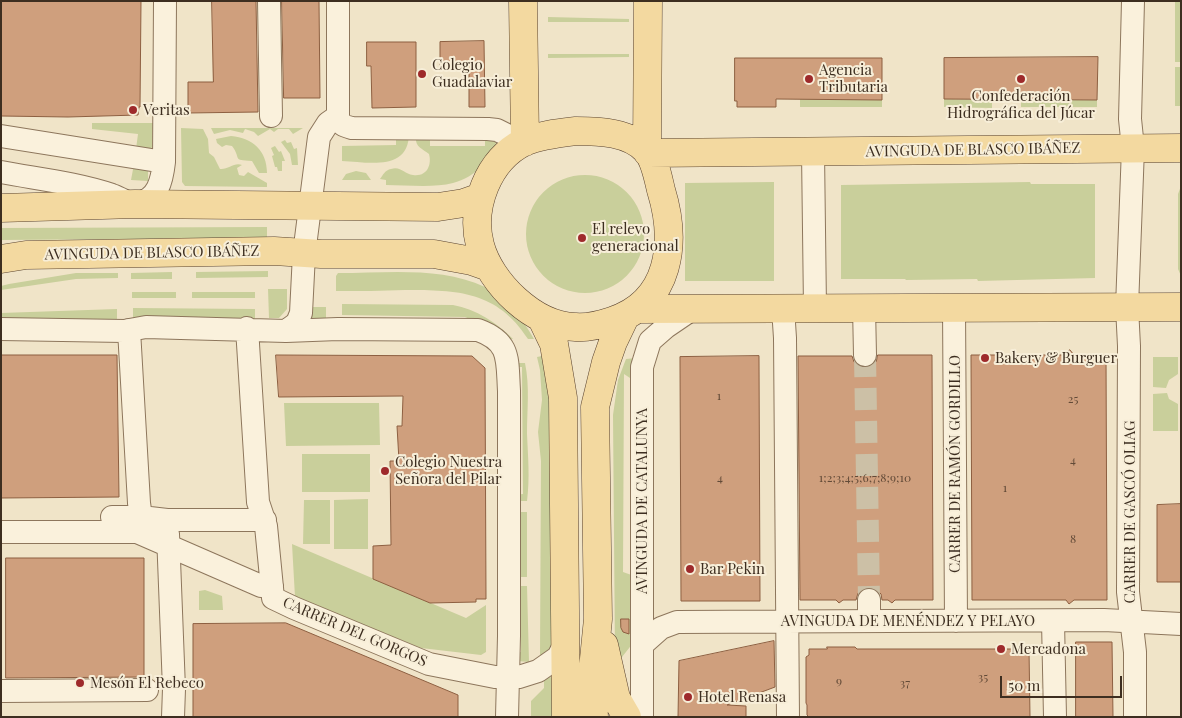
<!DOCTYPE html>
<html>
<head>
<meta charset="utf-8">
<style>
	body { margin:0 }
	#map { position:relative; width:1182px; height:718px; overflow:hidden; background:#f0e4c8; font-family:"Playfair Display",serif }
	canvas { display:block }
	.frame { position:absolute; inset:0; border:2px solid #3d2e20; pointer-events:none }
	.scale { position:absolute; left:1000px; top:676px; width:122px; height:22px; box-sizing:border-box; border:2px solid #3d2e20; border-top:0; padding-left:6px; font-size:15px; line-height:18px; white-space:nowrap; color:#3d2e20; -webkit-text-stroke:4px #f7eed8; paint-order:stroke }
</style>
</head>
<body>
<div id="map">
<canvas width="1182" height="718"></canvas>
<div class="frame"></div>
<div class="scale">50 m</div>
</div>
<script>
const context = document.querySelector('canvas').getContext('2d');
context.lineJoin = 'round';
function paint(path, color) { context.fillStyle = color; context.fill(path, 'evenodd'); }
function trace(path, color, width, dash) { context.strokeStyle = color; context.lineWidth = width; context.lineCap = dash ? 'butt' : 'round'; context.setLineDash(dash || []); context.stroke(path); }
function drawText(font, color, halo, rows, align = 'center') {
  context.font = font + ' "Playfair Display",serif'; context.lineWidth = 4; context.setLineDash([]); context.textBaseline = 'middle'; context.strokeStyle = halo; context.fillStyle = color; for (const [text, x, y, turn = 0] of rows) {
    context.save(); context.translate(x, y); context.rotate((+turn || 0) * Math.PI / 180); context.textAlign = isNaN(turn) ? turn : align; if (halo) context.strokeText(text, 0, 0); context.fillText(text, 0, 0); context.restore();
  }
}
paint(new Path2D(`
	M1175 1H1181V62H1175Z
	M548 17 629 19V22H548Z
	M548 54H629V57L548 58Z
	M1175 67H1181V106H1175Z
	M800 99 882 100V107H800Z
	M944 99 992 100V108L944 107Z
	M1021 100H1097V107H1021Z
	M92 123H153L152 147 151 149H136L138 134 92 129Z
	M181 128 203 129 208 139 209 153 214 157 220 169C228 170 234 162 242 165L237 168 239 175 244 176 248 172 267 183V187L185 186 182 182Z
	M211 128H303L293 134 289 129H278L274 132 270 129 258 136 254 132 245 129 243 133 230 130 214 134Z
	M396 133H409C409 172 368 162 342 161V146L396 145Z
	M430 134V146H485V134L497 137C495 159 475 177 453 183 434 188 406 185 386 185V180L380 179C383 175 385 170 391 169 401 166 404 174 413 175 427 177 432 165 429 154 423 149 415 147 416 138Z
	M231 136C253 138 267 151 267 173H259L252 161C231 160 242 159 232 146L226 145 222 147 217 143 216 139Z
	M285 140 287 143 291 142 294 149 297 148 298 165H292L290 154 281 142Z
	M275 146 279 152 281 151 285 161H282V171H278L277 167H275L272 156 274 155 271 148Z
	M134 164 148 169V181L131 180Z
	M356 171 366 173 371 180H342L346 174Z
	M526 234a59 59 0 1 1 118 0a59 59 0 1 1-118 0Z
	M774 182V281H685V183Z
	M1030 182 1031 184H1095V278L978 281 977 279 906 280 905 279H841V185Z
	M1181 186V276L1178 269V194Z
	M267 227V238L1 240V228Z
	M268 271V277L196 278V272Z
	M172 272V279H131V273Z
	M76 273H118V278L76 279 1 290V286L9 284Z
	M338 273C386 273 441 266 485 287 506 297 523 319 534 339H528C497 291 458 290 405 290 382 291 359 291 336 291V276Z
	M268 289H287V309L279 318H269Z
	M132 292H176V298H132Z
	M192 292H255V298H192Z
	M342 304 453 305C476 309 497 323 513 339 496 338 481 323 465 317L342 315Z
	M309 307H326V324L313 321Z
	M133 308 255 309V321H133Z
	M117 309V322L1 323V313Z
	M510 355H518V363H525C530 387 527 410 527 434 528 457 530 478 527 501H513V495L523 494 522 367H512Z
	M542 356 551 403 552 646 543 659 540 655 541 461 538 432 542 400 540 370 537 357Z
	M1153 357H1178V374L1169 380 1166 388 1153 387Z
	M636 358V382L624 374 623 572 637 577V638L622 657H615L613 415 618 380 626 359Z
	M1167 393 1169 399 1178 404V431H1153V394Z
	M284 403H379L380 445 286 446Z
	M302 454H370V492H302Z
	M368 499V549H334V500Z
	M304 500H330V544H303Z
	M513 512H527V577H514L513 572 521 571V519L513 518Z
	M292 544 466 618 486 605V652L481 655 421 648 295 597Z
	M513 586H527L529 662 517 661 514 652H521V593L513 592Z
	M205 590 222 596 223 610H199V591Z
	M548 675 554 680V717H531V701L544 688V677Z`), '#c9cf9b');
const building = new Path2D(`
	M1 1H141L140 107H139L138 115 68 117 1 116Z
	M212 1H256L258 112 188 113V82H213Z
	M282 1H319L320 98H284Z
	M484 41 485 107H469V69L440 70V42Z
	M367 42H416V107L372 108 371 66H367Z
	M1098 57 1097 100 944 99V58Z
	M735 58H882V100L776 99V107H737V101H735Z
	M1070 350 1074 355H1106L1107 600H1074L1069 604 1066 600H972L971 355H1064Z
	M1 355H117L119 497 1 498Z
	M276 355 472 356 485 368 486 599H476V602L430 603 373 579V546L391 545 390 461H399L397 426H402L403 396 279 397Z
	M878 355H932L933 600H895L892 603 888 600H882L881 594 876 589 869 587 863 588 858 593 856 600H843L839 603 836 600H800L798 356H852L854 362 858 366 865 368 872 366 876 362Z
	M759 356 760 601H681L680 357Z
	M1181 504V582H1157V505Z
	M6 558H144V677L6 678Z
	M621 619H629V634L623 632 621 628Z
	M286 623 458 695V717H193V624Z
	M774 641 775 687 727 705 746 706V717H678L679 661Z
	M1076 642H1112L1113 717H1076Z
	M827 647H855L857 649H1029L1030 717H809L807 715V705L806 703V657L809 655V649H827Z`);
paint(building, '#cf9f7d');
trace(building, '#8d5f41', 1);
trace(new Path2D(`
	M865 355 869 600`), '#ccc0a6', 22, [22, 11]);
const minor = new Path2D(`
	M269 1 271 116
	M1133 1 1130 119 1133 148 1127 307 1129 346 1128 592 1135 652V717
	M338 116C340 125 344 126 352 128L488 129 497 130 523 143
	M1 136 164 162
	M813 152 815 308
	M1 172C38 179 76 183 112 195 119 197 129 205 137 203 158 200 162 180 164 162L165 1
	M864 307 865 355
	M954 307 956 621
	M783 308 785 338 788 717
	M247 328 258 502 266 526 273 598 294 608 429 664 495 677H519L538 671 558 657 566 642
	M1 329 124 331 146 327 286 331 338 329 478 330C511 342 507 359 509 391V636L507 717
	M129 330 139 503 141 517 146 530
	M286 331 297 323 301 313 304 254 319 137 328 123 338 116V1
	M112 517H141L167 520H265
	M1 532H137L261 586H272
	M168 534 174 689 173 717
	M869 600V621
	M1053 621 1055 717
	M643 644 661 628 677 622 1104 620 1181 624
	M2 691 147 690
	M642 717V367L650 341 666 327 694 308`);
const major = new Path2D(`
	M523 1 525 142
	M576 131C599 131 630 132 647 151 655 160 658 178 661 190 677 242 671 302 612 321 600 325 587 328 575 327 534 326 490 283 480 245 470 207 488 160 524 142 540 135 559 133 576 131Z
	M647 151 648 1
	M648 153 1181 148
	M1 208 135 204 438 207 464 203 481 197
	M1 259 26 255 274 251 321 254H434L472 261 489 267
	M638 309 1181 307
	M542 319 554 344 563 398 566 717
	M604 645 616 698 627 717
	M594 717 592 679 598 619 595 407 606 362 613 342 625 317`);
trace(minor, '#8d765c', 24);
trace(major, '#5b4430', 29);
trace(minor, '#faf1dc', 22);
trace(major, '#f3d9a0', 28);
for (const [x, y, r, color] of [
	[422,74,5,"#9e2a2b"],
	[809,79,5,"#9e2a2b"],
	[1021,79,5,"#9e2a2b"],
	[133,110,5,"#9e2a2b"],
	[582,238,5,"#9e2a2b"],
	[985,358,5,"#9e2a2b"],
	[385,471,5,"#9e2a2b"],
	[690,569,5,"#9e2a2b"],
	[1001,649,5,"#9e2a2b"],
	[80,683,5,"#9e2a2b"],
	[688,697,5,"#9e2a2b"]
]) { const dot = new Path2D(); dot.arc(x, y, r, 0, 2 * Math.PI); context.fillStyle = color; context.fill(dot); trace(dot, '#f7eed8', 2); }
drawText('12px', '#624a37', null, [
	["1",719,396],
	["25",1073,399],
	["4",1073,460],
	["4",720,478],
	["1;2;3;4;5;6;7;8;9;10",865,478],
	["1",1005,488],
	["8",1073,539],
	["35",983,677],
	["9",839,681],
	["37",905,683]
]);
drawText('15px', '#3d2e20', '#f7eed8', [
	["Colegio",432,65],
	["Guadalaviar",432,82],
	["Agencia",819,70],
	["Tributaria",819,87],
	["Confederación",1021,96,"center"],
	["Hidrográfica del Júcar",1021,113,"center"],
	["Veritas",143,110],
	["El relevo",592,229],
	["generacional",592,246],
	["Bakery & Burguer",995,358],
	["Colegio Nuestra",395,462],
	["Señora del Pilar",395,479],
	["Bar Pekin",700,569],
	["Mercadona",1011,649],
	["Mesón El Rebeco",90,683],
	["Hotel Renasa",698,697]
], 'left');
drawText('15px', '#3d2e20', '#f7eed8', [
	["AVINGUDA DE BLASCO IBÁÑEZ",973,150,-1],
	["AVINGUDA DE BLASCO IBÁÑEZ",152,253,-1],
	["CARRER DE RAMÓN GORDILLO",955,464,-90],
	["AVINGUDA DE CATALUNYA",642,501,-90],
	["CARRER DE GASCÓ OLIAG",1130,512,-90],
	["AVINGUDA DE MENÉNDEZ Y PELAYO",908,621],
	["CARRER DEL GORGOS",355,632,23]
]);
</script>
</body>
</html>
